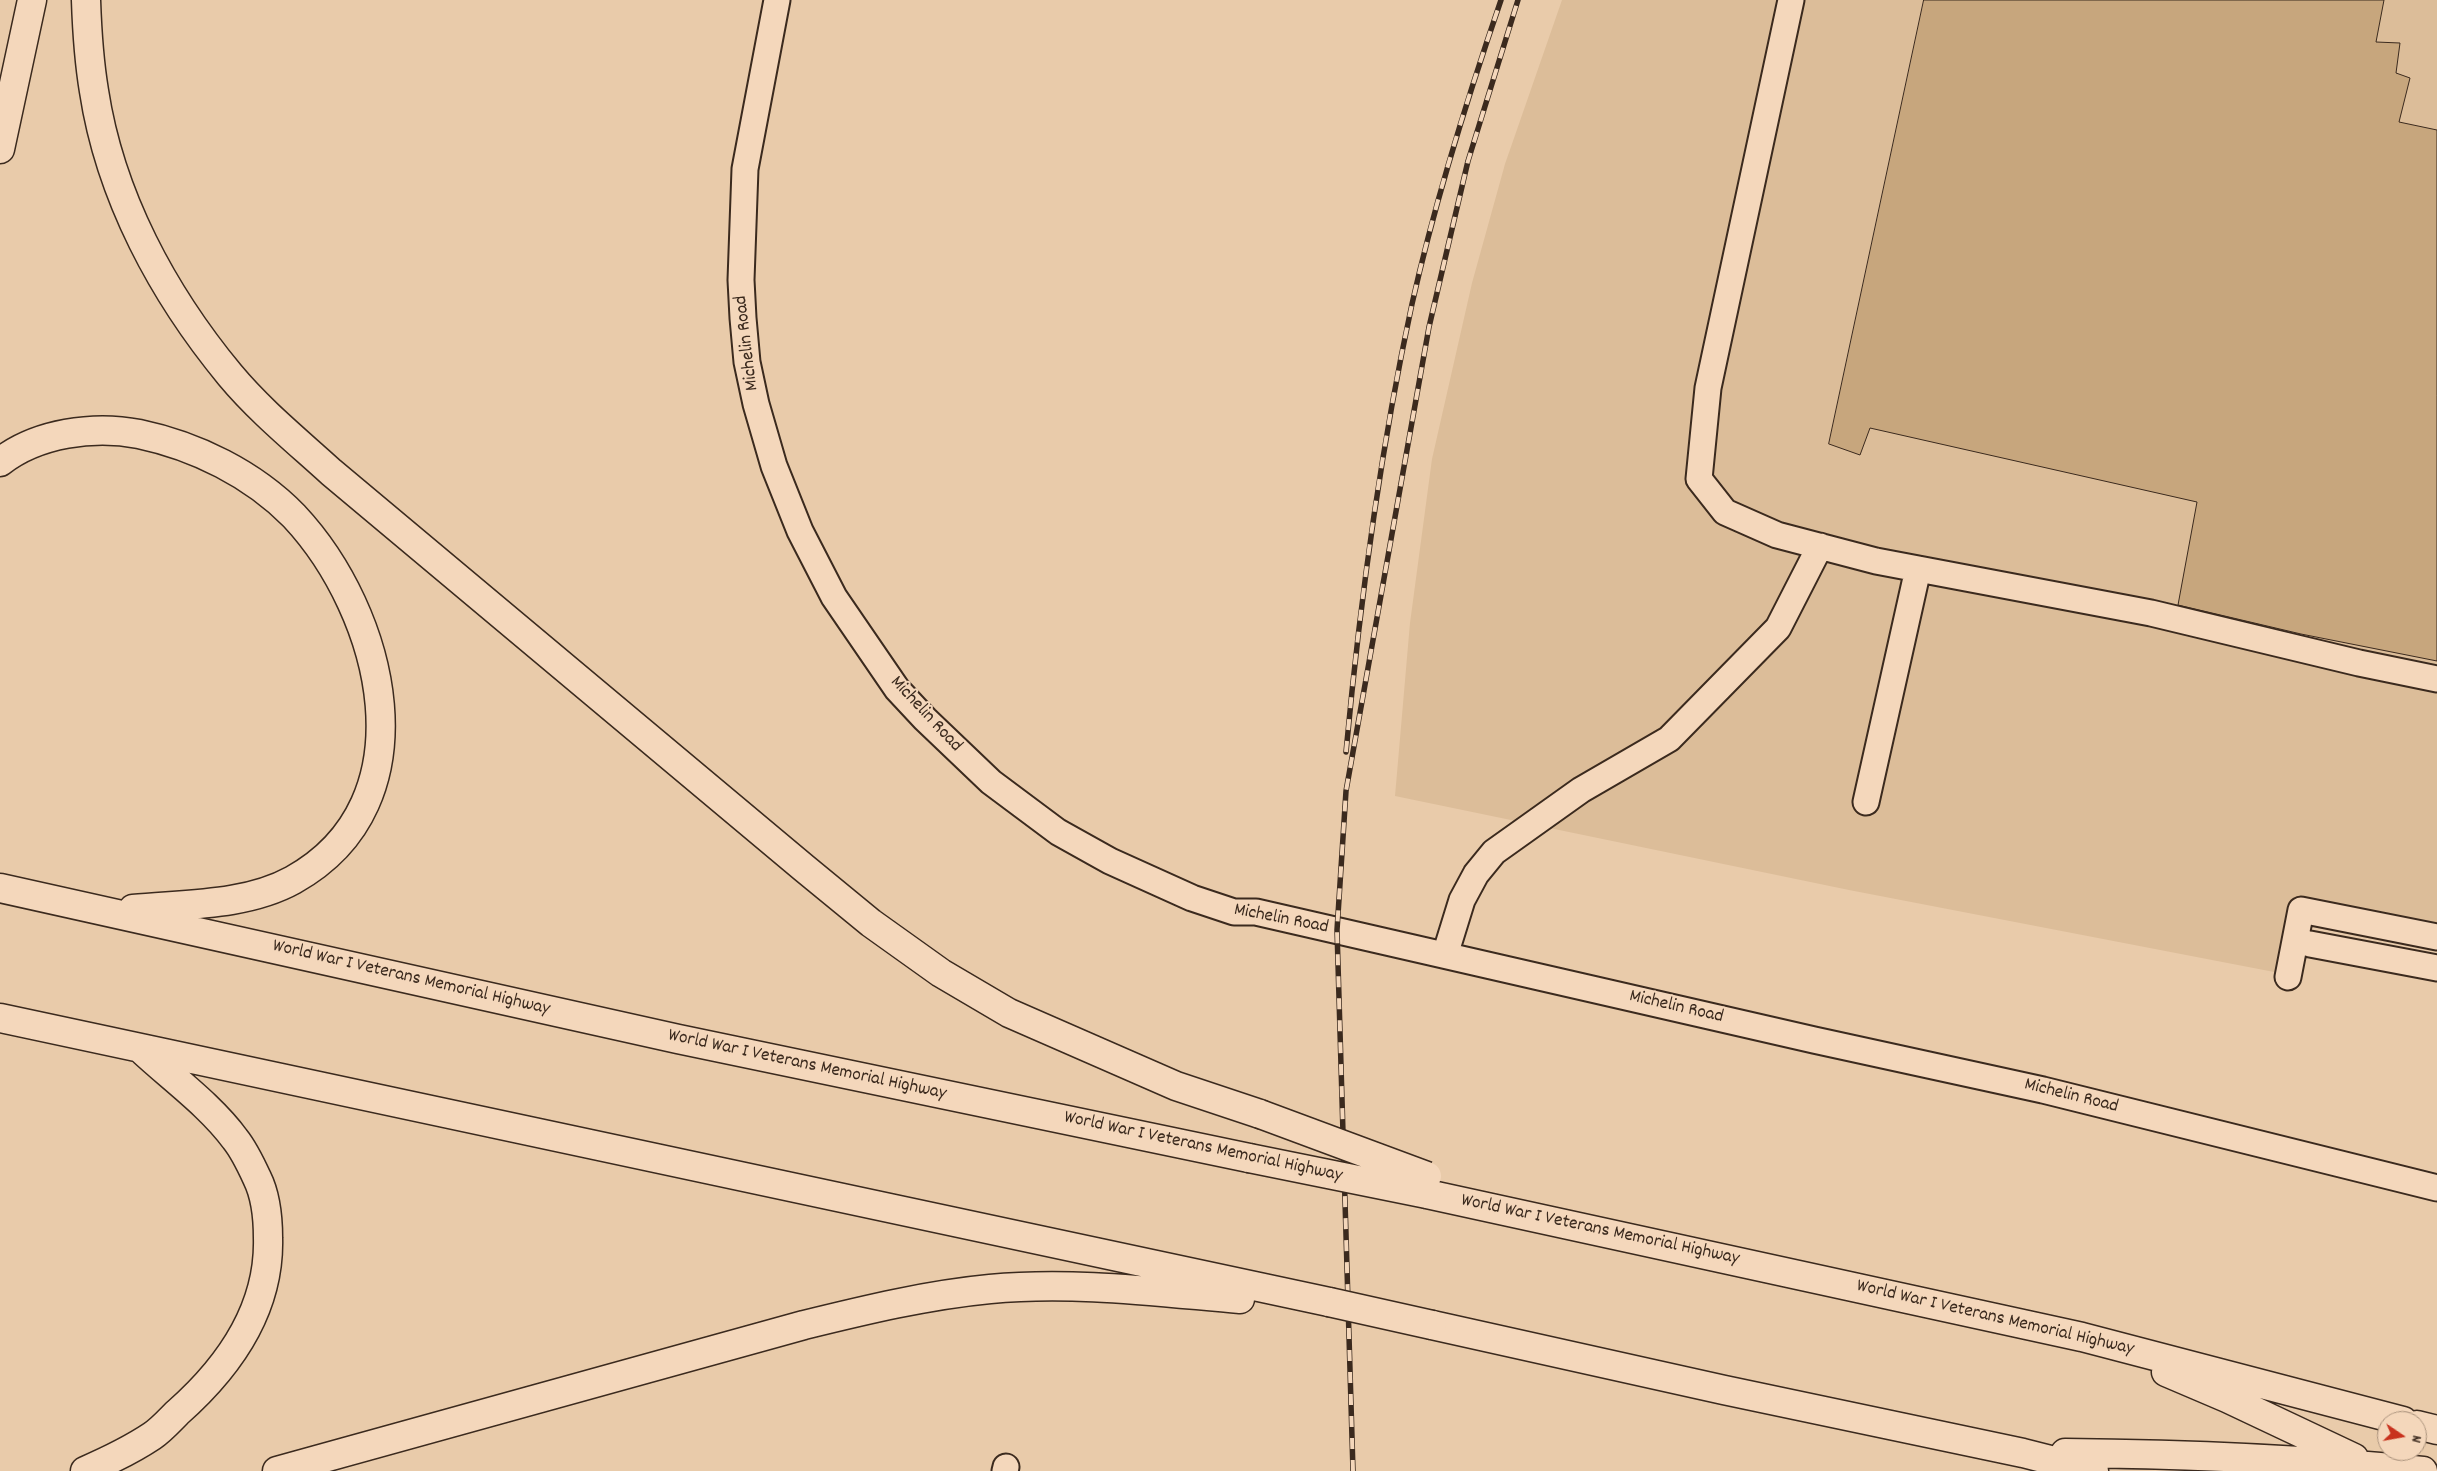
<!DOCTYPE html>
<html>
<head>
<meta charset="utf-8">
<style>
	body { margin:0 }
	#map { position:relative; width:2437px; height:1471px; overflow:hidden; background:#e9cbaa; font-family:Dekko,sans-serif }
	canvas { display:block }
	.north { position:absolute; left:2377px; top:1411px; width:50px; height:50px; box-sizing:border-box; background:#f4d7bb; border:1px solid #aa927c; border-radius:50%; rotate:102deg; font-size:14px; font-weight:700; line-height:20px; text-align:center; color:#3b2a1e }
	.north::after { content:''; display:block; margin:auto; width:18px; height:22px; background:#c8321e; clip-path:polygon(50% 0,100% 100%,50% 72%,0 100%) }
</style>
</head>
<body>
<div id="map">
<canvas width="2437" height="1471"></canvas>
<div class="north">N</div>
</div>
<script>
const context = document.querySelector('canvas').getContext('2d');
context.lineJoin = 'round';
function paint(path, color) { context.fillStyle = color; context.fill(path, 'evenodd'); }
function trace(path, color, width, dash) { context.strokeStyle = color; context.lineWidth = width; context.lineCap = dash ? 'butt' : 'round'; context.setLineDash(dash || []); context.stroke(path); }
function drawText(font, color, halo, rows, align = 'center') {
  context.font = font + ' Dekko,sans-serif'; context.lineWidth = 4; context.setLineDash([]); context.textBaseline = 'middle'; context.strokeStyle = halo; context.fillStyle = color; for (const [text, x, y, turn = 0] of rows) {
    context.save(); context.translate(x, y); context.rotate((+turn || 0) * Math.PI / 180); context.textAlign = isNaN(turn) ? turn : align; if (halo) context.strokeText(text, 0, 0); context.fillText(text, 0, 0); context.restore();
  }
}
paint(new Path2D(`
	M1562 0H2437V924L2306 900 2295 976 1849 890 1395 796 1410 623 1432 459 1472 283 1505 164Z`), '#dcbd99');
const building = new Path2D(`
	M1924 0H2384L2376 42 2400 43 2396 73 2410 78 2399 122 2437 130V661L2301 634 2178 605 2197 502 1870 428 1860 455 1829 444Z`);
paint(building, '#c7a67d');
trace(building, '#3b2a1e', 1);
const minor = new Path2D(`
	M777 0 745 169 741 280 743 318 747 362 756 404 774 466 800 531 834 597 897 689 925 719 991 782 1058 832 1110 861 1192 898 1234 912H1256L1814 1040 2043 1090 2437 1188
	M1791 0 1708 388 1699 479 1725 512 1777 535 1876 561 2151 613 2359 663 2437 679
	M1866 802 1918 569
	M2310 944 2437 968
	M1445 955 1462 900 1476 874 1494 852 1581 790 1669 739 1778 628 1820 546
	M2288 977 2301 910 2437 937
	M1005 1471 1006 1467`);
const highway = new Path2D(`
	M86 0C87 30 89 61 94 91 110 196 163 294 230 375 260 411 297 441 331 472L804 868 871 923 941 973 1009 1013 1176 1086 1260 1114
	M0 149 32 0
	M0 462C37 433 94 425 139 434 196 446 253 474 294 516 384 612 433 802 293 880 246 906 185 904 133 909
	M0 888 678 1039 1249 1158
	M0 1018 1329 1302
	M1427 1194 2082 1337 2403 1421
	M1432 1325 1724 1390 2023 1453 2094 1471
	M2166 1372 2227 1398 2354 1458
	M2417 1425 2437 1430
	M2065 1453C2185 1454 2304 1459 2423 1471
	M85 1471C108 1461 131 1450 152 1436 161 1430 169 1421 177 1413 228 1368 270 1309 268 1238 268 1219 266 1196 257 1178 251 1165 244 1150 235 1139 211 1106 172 1078 142 1050
	M277 1471 804 1325C865 1310 927 1295 990 1289 1073 1281 1157 1292 1240 1299`);
trace(minor, '#3b2a1e', 29);
trace(highway, '#3b2a1e', 31);
trace(minor, '#f4d7bb', 25);
trace(highway, '#f4d7bb', 28);
const rail = new Path2D(`
	M1346 752C1360 601 1380 452 1412 304 1435 201 1467 99 1501 0
	M1353 1471 1337 930 1346 791 1429 327 1468 161 1518 0`);
trace(rail, '#3b2a1e', 5.5);
trace(rail, '#f4d7bb', 4, [11]);
const highwayBridge = new Path2D(`
	M1260 1114 1427 1176
	M1249 1158 1427 1194
	M1329 1302 1432 1325`);
trace(highwayBridge, '#3b2a1e', 31, []);
trace(highwayBridge, '#f4d7bb', 28);
drawText('19px', '#3b2a1e', '#f4d7bb', [
	["Michelin Road",748,343,-97],
	["Michelin Road",925,715,47],
	["Michelin Road",1281,920,11],
	["World War I Veterans Memorial Highway",411,979,13],
	["Michelin Road",1676,1008,13],
	["World War I Veterans Memorial Highway",807,1066,12],
	["Michelin Road",2071,1097,14],
	["World War I Veterans Memorial Highway",1203,1148,12],
	["World War I Veterans Memorial Highway",1600,1231,12],
	["World War I Veterans Memorial Highway",1995,1319,13]
]);
</script>
</body>
</html>
